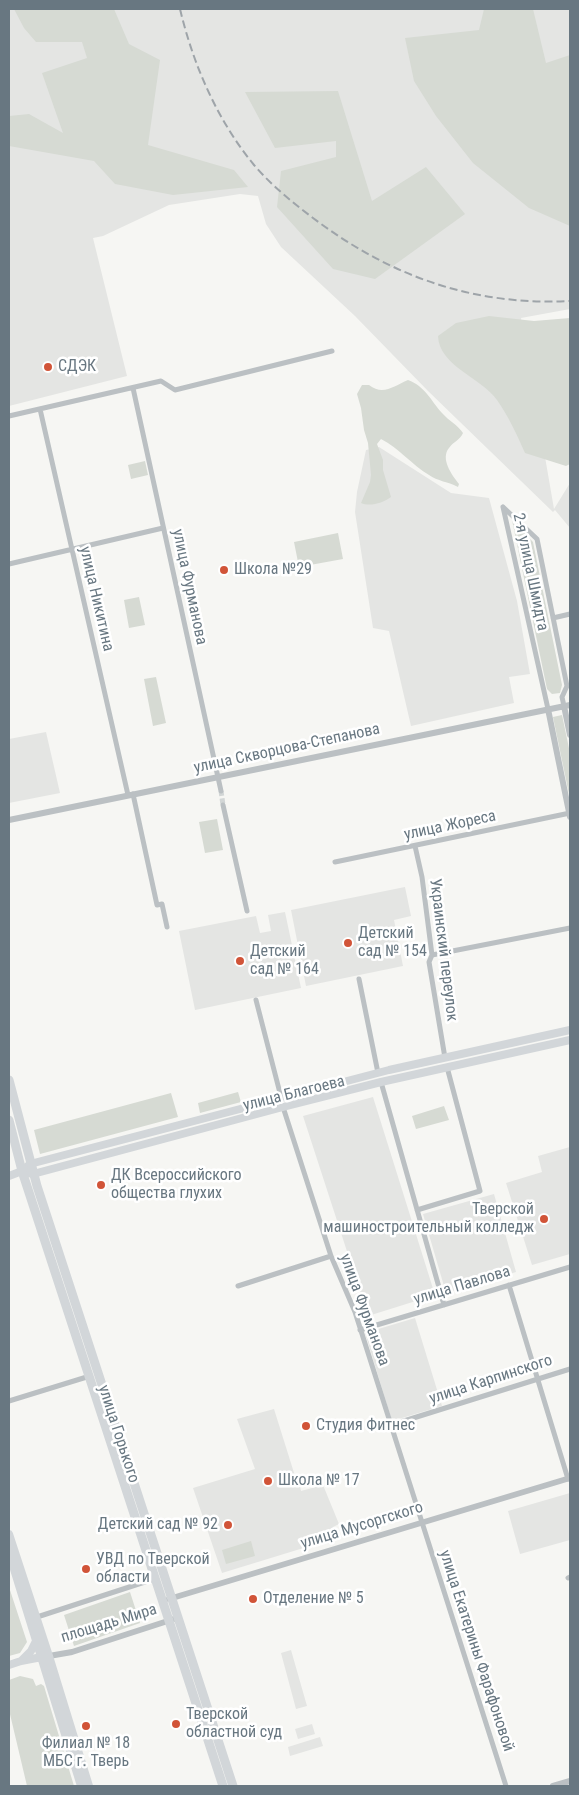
<!DOCTYPE html>
<html>
<head>
<meta charset="utf-8">
<style>
	body { margin:0 }
	#map { position:relative; width:579px; height:1795px; overflow:hidden; background:#f6f6f3; font-family:"Roboto Condensed",sans-serif }
	canvas { display:block }
	.frame { position:absolute; inset:0; border:10px solid #687781; pointer-events:none }
</style>
</head>
<body>
<div id="map">
<canvas width="579" height="1795"></canvas>
<div class="frame"></div>
</div>
<script>
const context = document.querySelector('canvas').getContext('2d');
context.lineJoin = 'round';
function paint(path, color) { context.fillStyle = color; context.fill(path, 'evenodd'); }
function trace(path, color, width, dash) { context.strokeStyle = color; context.lineWidth = width; context.lineCap = dash ? 'butt' : 'round'; context.setLineDash(dash || []); context.stroke(path); }
function drawText(font, color, halo, rows, align = 'center') {
  context.font = font + ' "Roboto Condensed",sans-serif'; context.lineWidth = 5; context.setLineDash([]); context.textBaseline = 'middle'; context.strokeStyle = halo; context.fillStyle = color; for (const [text, x, y, turn = 0] of rows) {
    context.save(); context.translate(x, y); context.rotate((+turn || 0) * Math.PI / 180); context.textAlign = isNaN(turn) ? turn : align; if (halo) context.strokeText(text, 0, 0); context.fillText(text, 0, 0); context.restore();
  }
}
paint(new Path2D(`
	M9 9H570V309L521 318 554 509 570 483V528L555 510 553 512 428 391 355 316 281 247 266 224 258 196 240 194 169 205 103 236 93 238 127 376 9 406Z
	M379 447 451 493 489 498 517 601 530 674 509 677 514 703 411 726 389 631 373 628 355 512 357 492 366 450Z
	M46 732 60 793 9 803V739Z
	M405 887 411 916 394 920 403 966 306 986 291 910Z
	M285 912 301 988 195 1010 179 931 256 916 260 933 271 931 268 915Z
	M373 1097 435 1295 368 1316 303 1116Z
	M570 1147V1254L532 1265 506 1183 542 1172 538 1156Z
	M494 1194 516 1272 446 1293 423 1214Z
	M415 1318 442 1406 392 1421 365 1333Z
	M274 1409 295 1476H298L301 1491 323 1485 339 1524 333 1527 336 1538 222 1573 193 1488 255 1469 237 1419Z
	M570 1493V1540L520 1554 508 1511Z
	M291 1650 307 1706 296 1709 281 1653Z
	M312 1724 315 1734 298 1739 295 1729Z
	M320 1737 323 1746 290 1756 288 1747Z`), '#e4e5e3');
paint(new Path2D(`
	M14 9H114L129 44 160 60 148 145 234 170 248 187 173 195 115 184 94 161 9 146V116L29 114 63 133 42 73 87 58 82 42H36L24 28Z
	M484 9H533L546 63 570 55V226L529 208 473 163 436 116 414 81 405 38 479 30Z
	M338 91 372 201 426 167 465 214 375 279 333 269 277 207 281 171 336 157V141L275 148 245 92Z
	M489 316 534 321 570 318V464L566 466 525 453C517 435 509 417 497 400 482 378 439 366 438 336L456 323Z
	M408 380C425 386 431 401 442 413 449 421 458 425 463 433 460 440 453 442 449 448 440 459 452 475 459 484L458 487C449 482 437 481 429 475 412 465 399 448 381 439L377 444 383 460V470L391 497C383 503 370 507 361 503L370 482 371 475 368 443 364 430 361 408 357 394 362 385H369C383 396 394 386 408 380Z
	M145 461 148 475 131 479 128 465Z
	M512 520 533 542 562 685 560 693 552 694 547 689Z
	M338 533 343 559 299 567 294 542Z
	M139 597 145 625 129 628 124 600Z
	M156 677 166 723 153 726 144 679Z
	M562 715 570 753V799L553 717Z
	M217 819 223 850 205 853 199 822Z
	M238 1092 241 1102 200 1113 198 1103Z
	M171 1093 178 1117 40 1154 34 1130Z
	M444 1106 449 1120 416 1129 412 1116Z
	M251 1541 255 1556 226 1564 222 1550Z
	M9 1587 27 1642 20 1653 9 1656Z
	M130 1592 140 1623 74 1646 64 1615Z
	M20 1676 33 1679 36 1686 41 1684 44 1686 74 1786H27L9 1710V1680Z`), '#d6dad3');
trace(new Path2D(`
	M221 791 223 805`), '#d2d6d6', 5, [5, 2.5]);
trace(new Path2D(`
	M133 388 221 791
	M40 409 128 795
	M9 416 161 381 175 390 332 351
	M503 507 537 539 567 686 562 697 564 706
	M503 507 548 709
	M9 564 163 528
	M553 618 570 614
	M133 794 157 905 162 904 167 927
	M223 805 247 911
	M415 846 422 877 432 955 429 962 445 1058
	M335 862 570 813
	M432 955 570 928
	M359 979 378 1073
	M256 1000 281 1097
	M381 1082 444 1305
	M283 1107 331 1256 355 1312 506 1786
	M417 1210 480 1191 447 1067
	M509 1285 568 1479
	M238 1286 331 1256
	M360 1330 570 1267
	M9 1401 90 1376
	M391 1425 570 1369
	M568 1578 570 1577
	M34 1618 154 1579`), '#bbc0c3', 5);
trace(new Path2D(`
	M564 706 570 735
	M548 709 570 817
	M9 820 570 705
	M169 1599 570 1478
	M49 1656 72 1652 177 1618
	M553 1786 570 1781`), '#bbc0c3', 6);
trace(new Path2D(`
	M29 1173 33 1174 283 1107 381 1082 570 1040
	M9 1176 22 1171 30 1164 389 1070 570 1030
	M9 1534 49 1656 89 1786
	M9 1553 81 1786
	M21 1661 31 1651 37 1639
	M9 1665 21 1661 47 1656`), '#d2d6d9', 8);
trace(new Path2D(`
	M9 1080 37 1186 233 1786
	M9 1120 22 1171 223 1786`), '#d2d6d9', 9);
trace(new Path2D(`
	M180 9C193 64 217 120 254 165 271 185 292 202 313 218 390 276 473 306 570 301`), '#9ea4a9', 2, [8, 4]);
for (const [x, y, r, color] of [
	[48,367,5,"#d15438"],
	[224,570,5,"#d15438"],
	[348,943,5,"#d15438"],
	[240,961,5,"#d15438"],
	[101,1185,5,"#d15438"],
	[544,1219,5,"#d15438"],
	[306,1426,5,"#d15438"],
	[268,1481,5,"#d15438"],
	[228,1525,5,"#d15438"],
	[86,1569,5,"#d15438"],
	[253,1599,5,"#d15438"],
	[176,1724,5,"#d15438"],
	[86,1726,5,"#d15438"]
]) { const dot = new Path2D(); dot.arc(x, y, r, 0, 2 * Math.PI); context.fillStyle = color; context.fill(dot); trace(dot, '#fff', 2); }
drawText('16px', '#687781', '#fff', [
	["СДЭК",58,367],
	["Школа №29",234,570],
	["Детский",358,934],
	["сад № 154",358,952],
	["Детский",250,952],
	["сад № 164",250,970],
	["ДК Всероссийского",111,1176],
	["общества глухих",111,1194],
	["Тверской",534,1210,"right"],
	["машиностроительный колледж",534,1228,"right"],
	["Студия Фитнес",316,1426],
	["Школа № 17",278,1481],
	["Детский сад № 92",218,1525,"right"],
	["УВД по Тверской",96,1560],
	["области",96,1578],
	["Отделение № 5",263,1599],
	["Тверской",186,1715],
	["областной суд",186,1733],
	["Филиал № 18",86,1744,"center"],
	["МБС г. Тверь",86,1762,"center"]
], 'left');
drawText('16px', '#687781', '#fff', [
	["2-я улица Шмидта",530,572,78],
	["улица Фурманова",189,587,78],
	["улица Никитина",96,599,77],
	["улица Скворцова-Степанова",287,749,-12],
	["улица Жореса",450,826,-12],
	["Украинский переулок",443,950,83],
	["улица Благоева",294,1094,-14],
	["улица Павлова",462,1286,-17],
	["улица Фурманова",364,1310,70],
	["улица Карпинского",491,1380,-18],
	["улица Горького",118,1434,72],
	["улица Мусоргского",362,1526,-17],
	["площадь Мира",109,1624,-17],
	["улица Екатерины Фарафоновой",476,1651,72]
]);
</script>
</body>
</html>
